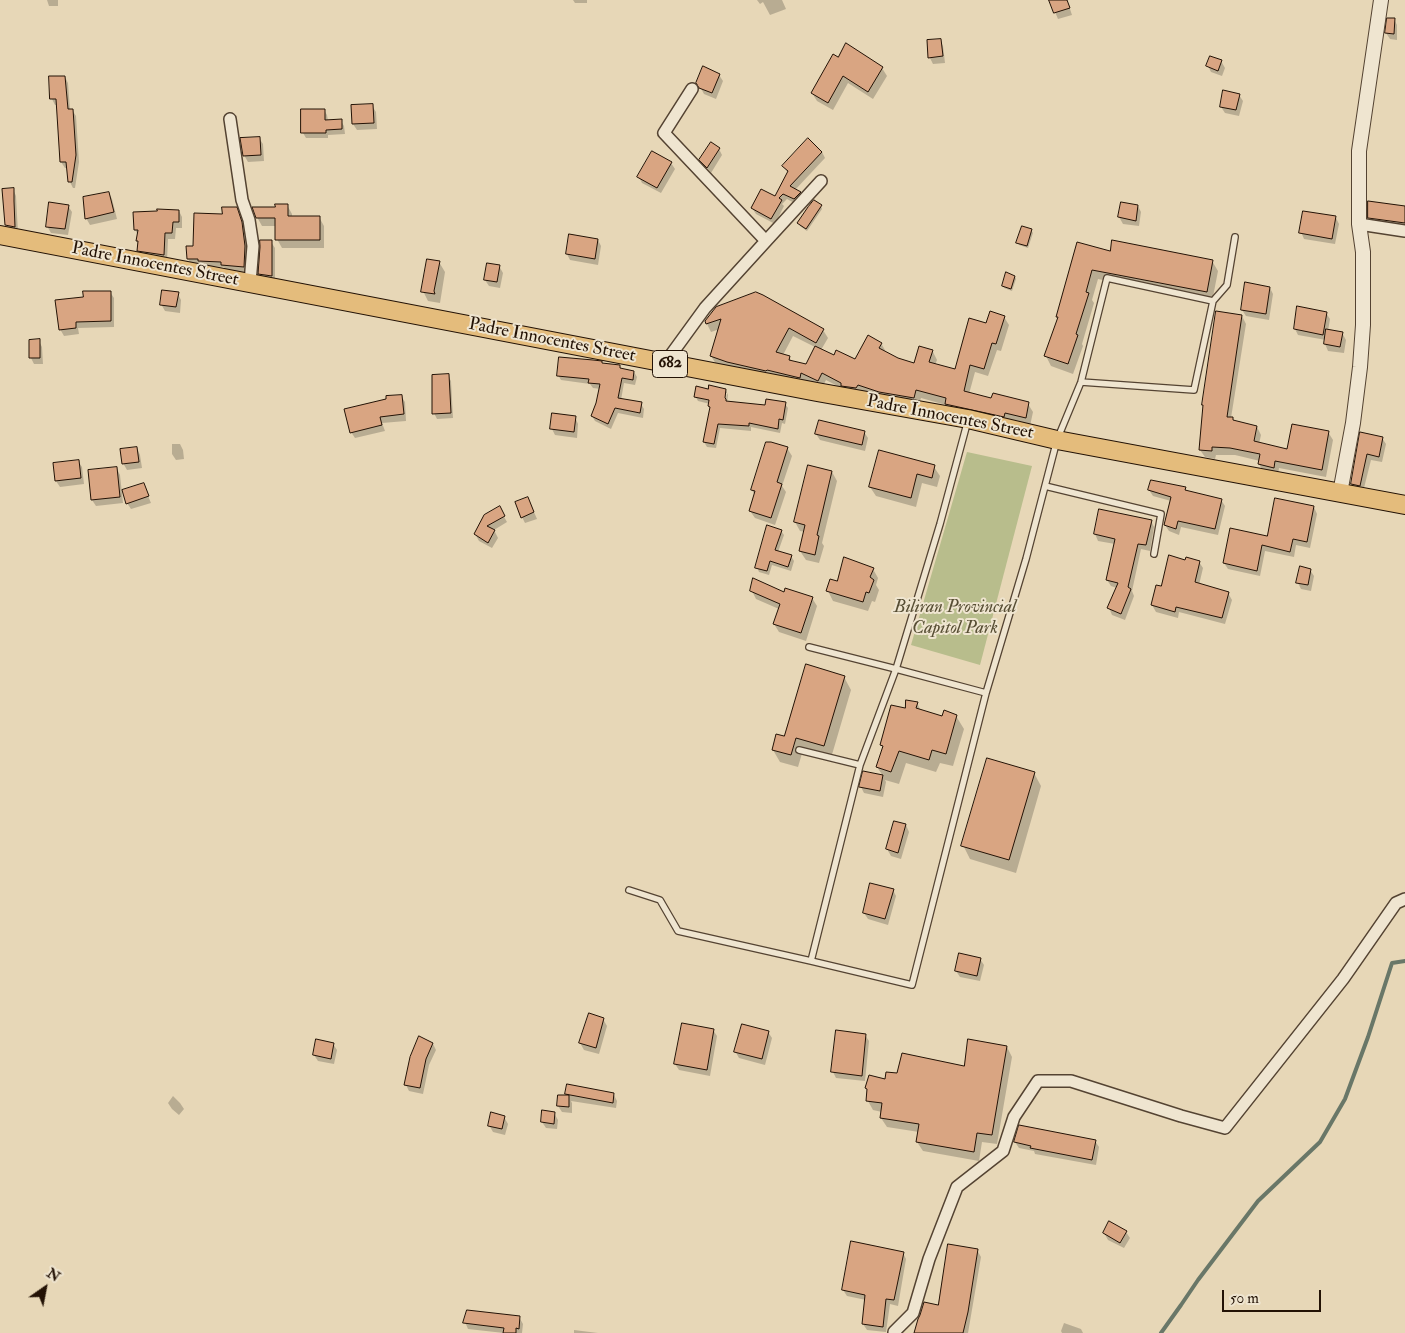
<!DOCTYPE html>
<html>
<head>
<meta charset="utf-8">
<style>
	body { margin:0 }
	#map { position:relative; width:1405px; height:1333px; overflow:hidden; background:#e7d7b7; font-family:"IM FELL Double Pica",serif }
	canvas { display:block }
	.north { position:absolute; left:20px; top:1263px; width:50px; height:50px; -webkit-text-stroke:4px #efe5d0; paint-order:stroke; rotate:33deg; font-size:14px; font-weight:700; line-height:20px; text-align:center; color:#231205 }
	.north::after { content:''; display:block; margin:auto; width:18px; height:22px; background:#231205; clip-path:polygon(50% 0,100% 100%,50% 72%,0 100%) }
	.scale { position:absolute; left:1222px; top:1290px; width:99px; height:22px; box-sizing:border-box; border:2px solid #231205; border-top:0; padding-left:6px; font-size:15px; line-height:18px; white-space:nowrap; color:#231205; -webkit-text-stroke:4px #efe5d0; paint-order:stroke }
</style>
</head>
<body>
<div id="map">
<canvas width="1405" height="1333"></canvas>
<div class="north">N</div>
<div class="scale">50 m</div>
</div>
<script>
const context = document.querySelector('canvas').getContext('2d');
context.lineJoin = 'round';
function paint(path, color) { context.fillStyle = color; context.fill(path, 'evenodd'); }
function trace(path, color, width, dash) { context.strokeStyle = color; context.lineWidth = width; context.lineCap = dash ? 'butt' : 'round'; context.setLineDash(dash || []); context.stroke(path); }
function drawText(font, color, halo, rows, align = 'center') {
  context.font = font + ' "IM FELL Double Pica",serif'; context.lineWidth = 4; context.setLineDash([]); context.textBaseline = 'middle'; context.strokeStyle = halo; context.fillStyle = color; for (const [text, x, y, turn = 0] of rows) {
    context.save(); context.translate(x, y); context.rotate((+turn || 0) * Math.PI / 180); context.textAlign = isNaN(turn) ? turn : align; if (halo) context.strokeText(text, 0, 0); context.fillText(text, 0, 0); context.restore();
  }
}
paint(new Path2D(`
	M967 452 1032 466 980 665 911 645Z`), '#b8bd8c');
paint(new Path2D(`
	M47 0H58V6H49Z
	M573 0H587V3H575Z
	M757 0H782L786 9 770 15 763 2 760 4Z
	M1050 0H1067L1072 15 1058 19Z
	M1394 19 1397 25V40L1390 39 1386 33Z
	M940 40 943 46 945 63 933 64 930 58Z
	M838 59 882 68 887 76 873 99 848 83 833 110 817 101 812 93Z
	M1221 61 1225 68 1222 76 1211 72 1208 66Z
	M719 75 723 81 716 99 704 94 698 83Z
	M65 77 68 83 70 110H72L76 116 79 162 75 188H73L70 182 68 168H65L61 162 57 105H55L52 99Z
	M1239 95 1243 101 1239 116 1225 113 1221 107Z
	M372 106 376 112 377 129 357 130 353 124Z
	M324 110 327 115 328 121H341L344 126 345 134 328 135V138H306L303 133Z
	M259 138 263 144 264 161 248 162 244 155Z
	M719 149 722 155 711 173 701 160Z
	M822 152 825 158 795 190 800 193 803 198 798 205 787 199 782 204 784 206 775 224 756 214 752 208 775 198 788 173 783 166Z
	M671 163 675 169 661 193 642 183 639 177Z
	M13 189 16 196 18 233 10 231 6 225Z
	M109 193 112 199 117 219 90 225 86 218Z
	M287 205 292 214V217H319L324 226V248H282L277 239 276 226H262L257 217 276 208Z
	M68 206 72 212 68 235 51 233 47 226Z
	M821 206 822 209 807 231 800 226 799 223Z
	M1138 206 1141 212 1139 226 1123 224 1119 217Z
	M1405 207V232L1375 227 1369 217Z
	M179 211 182 217V228H176L175 239H168L167 261 142 257 139 250V236L135 230Z
	M223 215H240L245 229 248 254 247 273 226 271 224 267 192 265 188 259V247H195Z
	M1336 218 1339 224 1335 244 1304 239 1301 232Z
	M1031 230 1033 233 1028 248 1019 245 1018 243Z
	M598 240 601 246 598 265 570 260 567 254Z
	M271 242 275 248V282L263 280 260 274Z
	M1078 244 1111 252 1212 261 1218 271 1212 302 1098 279 1092 300 1094 303 1082 344 1083 346 1073 374 1051 366 1046 356 1059 319 1058 316Z
	M439 262 445 272 440 303 428 301 423 291Z
	M499 266 503 273 500 288 489 286 485 280Z
	M1015 277 1016 279 1012 291 1004 288 1003 286Z
	M1270 288 1273 294 1269 320 1246 316 1242 310Z
	M110 292 114 298V327L78 328 79 334 64 336 60 329Z
	M178 294 181 300 180 313 165 311 161 304Z
	M1298 308 1326 313 1330 319 1328 331 1342 333 1346 340 1344 353 1328 351 1325 344 1326 340 1298 335 1295 329Z
	M712 314 823 330 828 338 821 350 834 357 855 361 881 343 886 352 898 359 914 365 920 347 933 352 937 360 935 365 956 371 987 325 1004 317 1009 325 1001 351 997 350 988 376 975 372 969 394 992 400 1028 404 1033 412 1030 426 951 412 946 405 921 398 918 406 845 390 826 380 822 388 805 380 804 385 716 364 711 356 720 329 711 332 707 324ZM793 336 815 347 807 365 792 362 789 357 783 355Z
	M1242 316 1246 324 1231 418 1235 422 1257 427 1261 435 1259 444 1288 450 1328 432 1333 440 1326 477 1279 468 1278 475 1263 472 1259 464 1260 461 1235 455H1216L1215 459 1205 457 1200 450Z
	M39 341 42 347 43 364H34L31 358Z
	M602 364 620 366 621 369 634 372 637 377 635 385 624 383 621 400 641 404 644 409 643 418 618 413 611 429 595 421 592 416 601 389 593 388 590 384 561 380 558 375Z
	M448 376 451 381 453 418 437 419 434 413Z
	M726 390 728 395 727 403 766 406 785 404 788 408 785 424 782 423 780 433 751 427V431L720 428 716 448 707 447 704 442 711 408 710 404 698 401 695 396 709 391ZM724 393H727L725 405Z
	M401 396 405 402 406 421 382 423 385 431 355 438 351 432 388 400Z
	M575 417 578 424 577 438 555 435 552 429Z
	M864 432 868 438 865 451 820 440 816 434Z
	M1361 433 1382 438 1386 444 1382 462 1371 460 1363 492 1356 490 1352 484Z
	M172 444H180L183 450 184 459 176 460 172 454Z
	M137 448 140 455 142 468 127 470 123 463Z
	M787 448 792 456 782 486 786 492 775 525 755 518 750 511 755 496 752 490Z
	M78 461 82 467 84 484 60 487 56 481 54 464Z
	M934 467 940 476 937 487 922 483 916 507 876 496 870 487Z
	M117 469 120 475 123 503 96 506 92 500Z
	M832 472 837 481 822 543 824 546 819 563 806 560 800 551 805 532 800 531 795 522Z
	M143 484 151 503 131 509 127 503Z
	M1185 488 1187 492 1221 500 1225 506 1218 535 1181 527 1179 535 1169 531 1165 525 1171 501 1153 496 1149 490Z
	M528 498 537 519 525 523 522 517Z
	M1314 507 1317 514 1310 548 1296 545 1294 557 1265 551 1260 576 1228 569 1224 563 1268 537Z
	M499 508 507 522 494 530 498 538 492 548 479 541 475 534Z
	M1100 510 1151 521 1154 527 1150 551 1141 549 1132 591 1134 596 1125 620 1112 615 1109 608 1117 588 1111 586 1107 580 1115 544 1098 541 1095 534Z
	M781 531 784 535 778 552 791 556 794 561 791 571 772 565 769 575 759 572 757 567Z
	M1186 561 1199 562 1203 568 1199 585 1228 593 1232 600 1225 624 1179 612 1178 618 1156 612 1152 605Z
	M873 569 878 578 876 585 879 590 875 602 872 601 868 611 833 601 828 591 838 582Z
	M1310 570 1314 576 1311 591 1301 589 1298 583Z
	M752 591 812 598 817 606 806 641 779 632 774 624 779 609 756 599Z
	M844 677 851 690 831 758 803 750 798 767 780 762 773 750Z
	M917 703 921 711 943 718 956 716 964 729 953 766 940 763 936 772 906 763 899 784 885 780 886 782 883 797 864 793 861 787 883 776 877 767 884 748 882 745 906 709Z
	M1034 773 1041 786 1016 873 970 859 963 845Z
	M906 825 909 832 901 859 891 856 887 849Z
	M893 890 896 896 888 925 868 919 864 913Z
	M980 959 984 965 980 981 960 977 956 971Z
	M603 1019 607 1026 599 1054 584 1050 580 1043Z
	M713 1030 717 1036 710 1076 679 1070 675 1064Z
	M768 1032 772 1038 765 1065 739 1058 735 1051Z
	M865 1035 869 1041 865 1081 836 1078 833 1072Z
	M333 1044 337 1050 334 1064 318 1061 314 1055Z
	M433 1044 436 1050 429 1065 423 1094 409 1091 406 1085Z
	M1007 1047 1012 1057 997 1144 982 1142 979 1161 923 1151 917 1142 919 1132 887 1127 881 1118 882 1112 873 1110 868 1101 886 1080 898 1074 965 1067Z
	M566 1094 614 1095 617 1101 616 1108 571 1101 572 1103V1113L562 1112 558 1106 567 1096Z
	M173 1096 180 1103 184 1109 179 1115 172 1109 168 1103Z
	M554 1113 558 1120 557 1129 546 1128 542 1122Z
	M504 1117 508 1124 505 1135 493 1132 489 1125Z
	M1095 1141 1099 1147 1096 1165 1035 1154 1034 1151 1019 1148 1015 1142Z
	M1126 1232 1130 1238 1124 1248 1108 1240 1104 1233Z
	M977 1250 981 1257 968 1333H915L939 1306Z
	M903 1253 906 1259 898 1306 890 1304 886 1332 867 1330 863 1324 866 1300 847 1296 843 1290Z
	M519 1317 523 1324 522 1333H504L468 1329 465 1322Z
	M1064 1323 1081 1329 1083 1333H1062L1061 1331Z
	M574 1330 598 1333H574Z`), '#0003');
trace(new Path2D(`
	M1161 1333 1181 1305 1198 1280 1258 1201 1320 1142 1345 1099 1368 1037 1392 963 1405 961`), '#697768', 4);
const building = new Path2D(`
	M1049 0H1067L1070 8 1054 13Z
	M1387 18H1395L1394 34 1385 33Z
	M941 39 943 56 928 58 927 40Z
	M846 43 883 67 868 92 843 76 828 103 811 93 833 54 838 57Z
	M1210 56 1222 60 1218 71 1206 66Z
	M703 66 720 74 712 93 699 88 696 83Z
	M49 76H65L68 109H73L76 155 72 182H68L66 162H60L56 99H50Z
	M1223 90 1240 94 1236 110 1220 107Z
	M373 104 374 123 352 124 351 105Z
	M301 109H325V120L342 119V129L326 130V133H301Z
	M260 137 261 155 243 156 240 138Z
	M808 138 822 152 790 186 801 192 794 199 783 194 779 198 782 200 771 219 751 208 761 189 775 196 788 171 782 166Z
	M711 142 720 148 707 168 699 160Z
	M652 151 672 162 657 188 637 177Z
	M14 188V201L15 227 5 225 2 189Z
	M109 192 114 212 85 219 83 197Z
	M814 200 822 205 806 229 797 223 808 207Z
	M1368 201 1405 206V223L1368 218Z
	M49 202 69 205 65 229 46 227Z
	M1121 202 1138 205 1136 221 1118 217Z
	M275 204H288V216H320V240H275V218H256L252 207H275Z
	M222 207H237L242 222 245 246 244 267 221 265V262L198 261V259H187L186 246H193L194 213 222 214Z
	M157 209 179 210V222H173L172 233H165L164 255 137 251 138 241H136L138 230H134L133 212 157 211Z
	M1303 211 1336 216 1332 239 1299 233Z
	M1022 226 1032 229 1027 246 1016 243Z
	M569 234 598 239 595 259 566 254Z
	M260 240H272V276L258 274 260 247Z
	M1112 240 1213 260 1207 292 1092 270 1086 292 1089 293 1076 334 1078 335 1068 364 1044 356 1058 317H1056L1077 242 1110 251Z
	M427 259 440 261 434 291 435 294 421 292Z
	M487 263 500 265 497 282 484 280Z
	M1006 272 1015 276 1011 289 1002 286Z
	M1245 282 1270 287 1266 314 1241 310Z
	M162 290 179 292 176 307 160 305Z
	M83 291H111V321L76 322V328L59 330 55 300 83 297Z
	M756 292 763 295 824 329 816 343 789 328 776 352 790 356 789 360 806 364 815 346 834 355 836 350 855 359 868 335 882 343 879 348 898 358 914 363 919 346 933 350 929 362 955 369 969 318 986 323 990 311 1005 316 996 344 992 343 984 369 970 365 964 391 991 398 993 393 1029 402 1026 418 1005 413 1004 417 945 404 946 398 916 390 914 398 879 392 858 385 856 388 841 386V383L822 373 818 381 801 373 800 378 767 370 766 371 727 362 710 356 721 319 706 324 705 321 716 307Z
	M1297 306 1327 312 1323 335 1294 329Z
	M1216 311 1242 315 1227 417H1233V420L1257 426 1254 441 1287 449 1292 424 1329 431 1322 470 1275 461 1274 468 1258 464 1260 454 1230 448 1212 447V451L1199 450 1203 405H1202Z
	M1326 329 1343 332 1340 347 1324 344Z
	M40 339V358H29V340Z
	M559 357 593 360 602 361V363L620 365V368L634 371 633 380 622 378 618 398 642 402 640 413 615 408 608 424 591 416 596 403 600 384 588 383 589 379 557 376Z
	M449 374 451 413 432 414V375Z
	M709 385 726 389 725 398 726 399V401L765 405 766 399 786 402 783 420 779 419 778 429 749 423V426L718 424 714 444 703 442 710 407 708 406 709 400 694 397 696 386 708 389Z
	M402 395 404 414 380 417 382 425 350 433 344 409 386 399V396Z
	M552 413 576 416 574 432 550 429Z
	M819 420 865 431 862 445 815 434Z
	M1360 432 1383 437 1379 457 1367 454 1360 486 1351 484Z
	M766 442H771L788 447 777 482 782 484 771 518 749 511 755 491 751 490Z
	M137 447 139 462 122 464 120 449Z
	M879 450 935 465 932 478 917 474 911 498 869 487Z
	M79 460 81 478 55 481 53 463Z
	M808 465 832 471 817 535 819 536 815 555 799 551 805 525 794 522Z
	M117 467 120 497 91 500 88 470Z
	M1151 480 1186 487 1185 490 1222 499 1215 529 1178 521 1176 529 1164 525 1171 497 1148 490Z
	M144 483 149 496 126 504 122 490Z
	M528 497 534 512 521 518 515 502Z
	M1275 498 1314 506 1307 542 1293 539 1290 552 1262 545 1257 571 1223 563 1230 528 1267 536Z
	M500 506 505 516 487 526 495 530 488 543 474 534 484 515Z
	M1099 509 1152 520 1146 545 1138 544 1128 587 1131 589 1121 614 1107 608 1118 583 1106 580 1115 539 1094 534Z
	M767 525 782 530 775 550 792 555 788 567 770 561 767 571 755 568Z
	M1169 555 1185 560 1186 557 1200 561 1195 582 1229 592 1222 618 1176 607 1175 612 1151 605 1156 585 1161 586Z
	M844 557 874 568 870 577 874 580 869 593 866 592 863 602 826 591 830 579 837 581Z
	M1300 566 1311 569 1308 585 1296 583Z
	M753 578 784 592 785 588 813 597 801 633 773 624 780 604 750 591Z
	M806 664 845 676 824 746 796 738 791 755 772 750 776 734 784 736Z
	M906 700 918 702 916 708 942 716 944 710 957 715 946 754 932 750 929 760 899 751 891 772 876 767 883 746 880 745 891 705 905 708Z
	M987 758 1035 772 1009 860 961 846Z
	M863 771 883 775 880 791 859 787Z
	M894 821 906 824 898 853 886 849Z
	M870 883 894 889 885 919 863 913Z
	M959 953 981 958 977 976 955 971Z
	M589 1013 604 1018 596 1048 579 1043Z
	M682 1023 714 1029 707 1070 674 1064Z
	M742 1024 769 1031 762 1059 734 1052Z
	M836 1030 866 1034 862 1076 831 1072Z
	M419 1036 433 1043 426 1059 420 1088 404 1085 410 1057Z
	M316 1039 334 1043 331 1059 313 1055Z
	M968 1039 1007 1046 992 1135 977 1133 974 1152 916 1142 919 1124 880 1118 882 1103 866 1101 867 1089 865 1088 869 1075 885 1079 886 1072 897 1073 902 1053 964 1066Z
	M567 1084 614 1093 613 1103 565 1094Z
	M558 1095H569V1107L557 1106Z
	M542 1110 555 1112 554 1124 541 1122Z
	M491 1112 505 1116 502 1129 488 1126Z
	M1019 1125 1096 1140 1092 1160 1030 1148 1031 1146 1014 1142Z
	M1109 1221 1127 1231 1120 1243 1103 1233Z
	M851 1241 904 1252 894 1300 886 1299 883 1327 862 1324 865 1295 842 1290Z
	M948 1244 978 1249 968 1312 963 1333H914L918 1319 920 1315 924 1302 938 1305Z
	M467 1310 520 1316 519 1329 516 1328V1333H503L504 1328 463 1323Z`);
paint(building, '#d9a582');
trace(building, '#231205', 1);
const service = new Path2D(`
	M1081 382 1194 390 1213 301 1227 285 1235 237
	M1045 486 1161 514 1154 554
	M809 647 896 669 986 693
	M799 750 860 765
	M629 890 660 900 678 931 811 961 912 985 986 693 1026 559 1057 440 1081 382 1107 278 1213 301
	M811 961 860 765 896 669 940 524 968 420`);
const minor = new Path2D(`
	M230 119 242 200 249 220 253 246 250 283
	M1359 224 1405 231
	M766 241 821 181
	M665 363 705 308 766 241 664 133 692 89
	M894 1332 913 1313 929 1259 957 1187 1003 1151 1014 1117 1038 1081H1071L1181 1116 1225 1128 1343 979 1396 903 1405 899`);
const tertiary = new Path2D(`
	M1340 493 1353 423 1360 367 1363 325V252L1359 224V151L1381 0`);
const primary = new Path2D(`
	M0 235 817 392 968 419 1057 440 1405 505`);
trace(service, '#544332', 8);
trace(minor, '#544332', 14);
trace(tertiary, '#544332', 16);
trace(primary, '#231205', 20);
trace(service, '#efe5d0', 5.5);
trace(minor, '#efe5d0', 11);
trace(tertiary, '#efe5d0', 14);
trace(primary, '#e4bc7c', 18);
for (const [x, y, w] of [
	[670,364,35]
]) { const box = new Path2D(); box.roundRect(x - w / 2, y - 13.5, w, 27, 4); context.fillStyle = '#efe5d0'; context.fill(box); trace(box, '#231205', 1); }
drawText('bold 16px', '#231205', null, [
	["682",670,364]
]);
drawText('18px', '#231205', '#efe5d0', [
	["Padre Innocentes Street",155,265,11],
	["Padre Innocentes Street",552,341,11],
	["Padre Innocentes Street",950,418,11]
]);
drawText('italic 18px', '#574e34', '#efe5d0', [
	["Biliran Provincial",955,608],
	["Capitol Park",955,629]
]);
</script>
</body>
</html>
